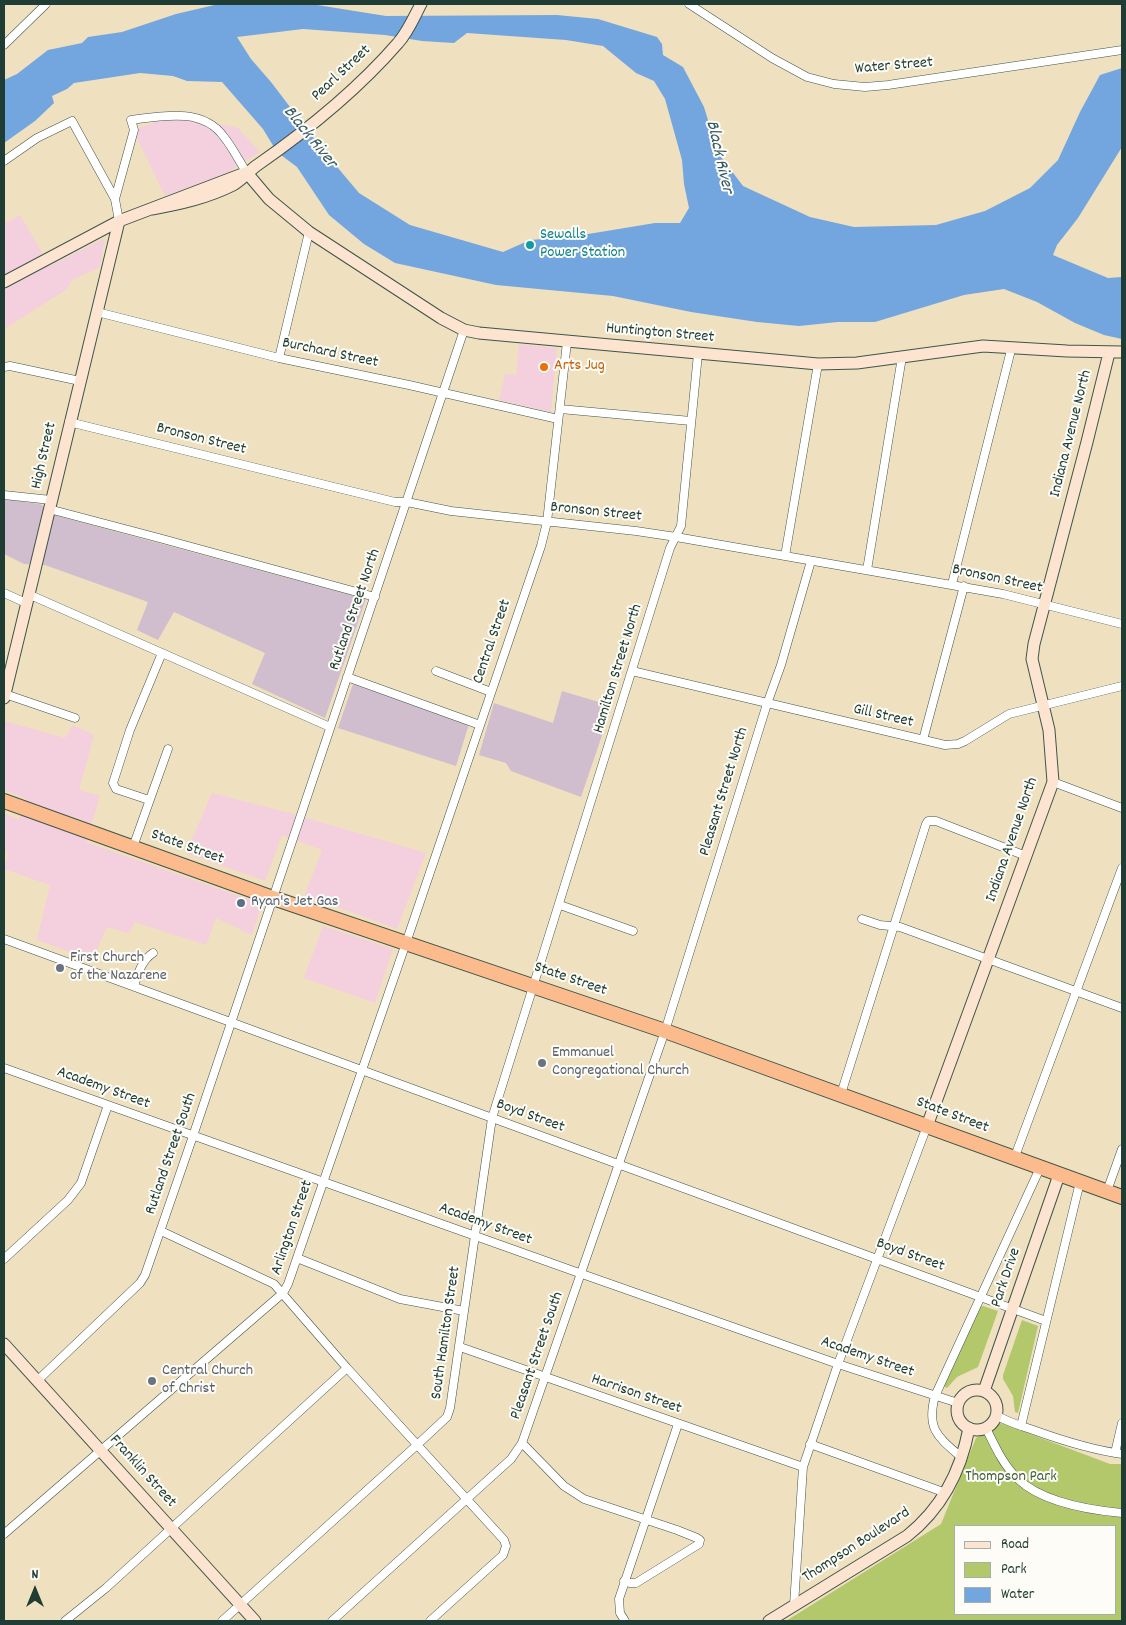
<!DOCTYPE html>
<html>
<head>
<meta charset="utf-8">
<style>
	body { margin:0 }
	#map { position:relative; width:1126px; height:1625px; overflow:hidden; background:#efe0c0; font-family:Dekko,sans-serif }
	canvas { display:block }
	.frame { position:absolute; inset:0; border:5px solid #1f3d34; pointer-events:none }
	.legend { position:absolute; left:954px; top:1525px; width:162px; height:90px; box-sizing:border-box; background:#fdfcf7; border:1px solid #a4b0a9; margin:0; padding:6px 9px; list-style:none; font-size:15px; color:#1f3d34 }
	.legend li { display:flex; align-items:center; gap:10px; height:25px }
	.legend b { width:25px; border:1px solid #a4b0a9 }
	.north { position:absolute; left:10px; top:1565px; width:50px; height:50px; -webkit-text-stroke:4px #fdfcf7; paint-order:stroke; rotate:0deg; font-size:14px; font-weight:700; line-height:20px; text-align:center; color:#1f3d34 }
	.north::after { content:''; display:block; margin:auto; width:18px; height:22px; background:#1f3d34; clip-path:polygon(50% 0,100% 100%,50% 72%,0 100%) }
</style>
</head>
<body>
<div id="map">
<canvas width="1126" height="1625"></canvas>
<div class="frame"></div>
<ul class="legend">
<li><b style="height:6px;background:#fde4d1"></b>Road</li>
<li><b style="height:14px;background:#b3c76b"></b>Park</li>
<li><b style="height:14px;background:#73a6df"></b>Water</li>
</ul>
<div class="north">N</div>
</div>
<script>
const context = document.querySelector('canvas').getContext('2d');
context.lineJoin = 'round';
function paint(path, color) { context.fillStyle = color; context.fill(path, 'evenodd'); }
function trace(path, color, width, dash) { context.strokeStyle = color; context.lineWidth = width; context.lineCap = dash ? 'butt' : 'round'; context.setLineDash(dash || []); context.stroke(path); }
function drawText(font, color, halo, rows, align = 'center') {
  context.font = font + ' Dekko,sans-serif'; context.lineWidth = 4; context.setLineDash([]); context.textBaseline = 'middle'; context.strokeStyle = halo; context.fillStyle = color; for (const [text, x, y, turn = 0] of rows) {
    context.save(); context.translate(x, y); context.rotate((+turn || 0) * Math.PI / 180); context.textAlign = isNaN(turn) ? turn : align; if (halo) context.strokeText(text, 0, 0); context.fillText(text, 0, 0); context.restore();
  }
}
paint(new Path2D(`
	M175 115 238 128 260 152 227 173 165 196 133 130Z
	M20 215 50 266 105 238 100 267 72 280 67 289 4 329V224Z
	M519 344 557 348 551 412 499 400 505 374 516 375Z
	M4 721 65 738 73 725 94 735 79 790 100 796 86 842 262 904 252 935 216 918 206 945 135 922 129 933 107 927 92 960 37 940 50 885 4 869 8 852 4 851V813L19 820 26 799 4 790Z
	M212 793 286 812 426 853 397 929 305 895 322 850 282 835 265 881 186 853Z
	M323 926 393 949 375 1003 304 978Z`), '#f4cfdd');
paint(new Path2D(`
	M4 499 40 504 58 516 366 599 325 718 252 684 265 653 174 612 158 640 137 630 148 602 45 565 24 564 4 554Z
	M353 684 469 724 456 766 338 728Z
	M562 691 612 706 581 797 511 771 506 763 479 755 494 703 553 723Z`), '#d0bdcd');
paint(new Path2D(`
	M983 1306 998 1311 978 1367 957 1377 947 1388 943 1386 980 1307Z
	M1022 1320 1038 1326 1018 1413 1015 1412 1013 1396 1003 1379V1375Z
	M1001 1423 1110 1464H1122V1621H786L941 1524 976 1438ZM955 1526H1115V1614H955Z`), '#b3c76b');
paint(new Path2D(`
	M219 4H311L386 16 557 15 598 19 657 37 662 44 663 55 683 67 704 107 718 153 743 186 810 217 854 227 936 225 985 211 1030 188 1058 160 1080 112 1100 75 1122 68V147L1078 218 1057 245 1053 255 1108 278 1122 277V339L1104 335 1075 323 1037 302 1004 289 964 295 875 322H838L799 326 757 322 691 312 613 296 496 285 395 263 364 244 329 215 297 167 277 152 263 129 222 82 187 81 173 76 140 73 74 83 67 89 52 96 54 103 35 121 4 143V80L17 74 48 50 82 43 88 37 122 32 176 14ZM303 29 385 35 422 41 454 43 467 33 566 40 603 46 636 73 654 81 665 99 682 160 684 184 689 208 680 223H655L570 237 530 240 503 252 410 225 359 193 322 149 271 82 251 59 237 37Z`), '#73a6df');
const street = new Path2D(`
	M689 4 772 58 807 77 834 84 865 87 888 85 1122 50
	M4 45 46 4
	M4 161 37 138 72 121 115 199 119 221
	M115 199 134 130 131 120C162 116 203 107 224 137 233 148 239 161 247 173
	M97 312 279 358 409 385 558 419
	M279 358 309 232
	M4 367 10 366 80 381
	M560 409 691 421
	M69 422 395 502H407L451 511 636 531 676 537 1003 594 1122 624
	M4 495 51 500
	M49 509 159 538 375 597
	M785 556 818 364
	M867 570 902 357
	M952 584 1010 354V347
	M4 593 26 603
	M28 594 330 727
	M436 671 491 692
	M632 671 945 745 958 744 965 741 1009 714 1122 686
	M347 677 480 725
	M5 694 75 718
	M923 740 964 586
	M1053 782 1122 808
	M149 800 116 789 113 783 130 730 162 653
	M133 847 168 749
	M560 905 633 931
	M862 919 880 925 900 927 1122 1008
	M4 939 1046 1321
	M134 986C138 974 141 961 153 953
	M4 1068 582 1274 838 1364 958 1403
	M841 1094 926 824 928 821H936L1026 856
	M1014 1159 1122 868
	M1107 1191 1122 1149
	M161 1231 274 1284 347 1368 504 1540 506 1546 503 1555 430 1621
	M297 1258 400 1299 464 1311
	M4 1259 68 1200 81 1183 108 1105
	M460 1347 803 1467
	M37 1381 140 1283 145 1275 193 1136 464 330
	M996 1415C1009 1423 1022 1426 1036 1431 1064 1441 1093 1450 1122 1454
	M1021 1426 1080 1182
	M986 1428C995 1446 1003 1465 1018 1479 1043 1503 1090 1510 1122 1513
	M522 1443 564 1486 584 1499 677 1530 697 1538 700 1540 699 1544 636 1583H630L624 1581
	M810 1444 946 1493
	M1115 1453 1122 1423
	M961 1457C938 1437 926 1429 935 1396L1040 1168
	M4 1534 283 1293 288 1284 406 943 541 546 547 522 567 342
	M794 1605 803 1467 838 1364 927 1126
	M65 1621 106 1588 347 1368
	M222 1621 417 1445 447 1417 450 1408 492 1118 670 548 681 526 698 354
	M332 1621 511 1459 522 1443 665 1031 767 704 781 665 811 561
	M625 1621 620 1613 619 1599 678 1424`);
const secondary = new Path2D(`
	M247 173 269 199 309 232 441 318 464 330 479 333 818 364 857 363 983 346 1067 351 1122 352
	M152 209C180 204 207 198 233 185 241 181 248 172 256 166 305 132 359 88 398 43 408 32 414 17 421 4
	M4 282 119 221 245 173
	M4 698 119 221
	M927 1126 1053 782 1049 730 1032 659 1034 644 1087 442 1109 353
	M4 1344 255 1621
	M957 1410a20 20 0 1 1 40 0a20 20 0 1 1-40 0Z
	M984 1391 1059 1175
	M769 1621 907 1536C941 1509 961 1471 969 1428`);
const highway = new Path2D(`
	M4 801 273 898 665 1031 1122 1197`);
trace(street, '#3e5549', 9);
trace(secondary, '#3e5549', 13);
trace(highway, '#3e5549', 16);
trace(street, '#fff', 8);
trace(secondary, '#fde4d1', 11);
trace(highway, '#fbbb8c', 14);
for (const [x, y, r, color] of [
	[530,245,5,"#0f9aa8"],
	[544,367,5,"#e8710a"],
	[241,903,5,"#5c6f8a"],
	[60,968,5,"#6b7280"],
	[542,1063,5,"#6b7280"],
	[152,1381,5,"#6b7280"]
]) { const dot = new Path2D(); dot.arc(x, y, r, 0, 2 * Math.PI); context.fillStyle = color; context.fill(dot); trace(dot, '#fdfcf7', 2); }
drawText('16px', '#1f3d34', '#fdfcf7', [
	["Water Street",894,67,-5],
	["Pearl Street",342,74,-43],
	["Huntington Street",660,334,5],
	["Burchard Street",330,354,12],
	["Indiana Avenue North",1072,434,-76],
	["Bronson Street",201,440,14],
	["High Street",45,456,-77],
	["Bronson Street",596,513,6],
	["Bronson Street",997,580,12],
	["Rutland Street North",356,610,-71],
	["Central Street",493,642,-71],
	["Hamilton Street North",619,669,-73],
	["Gill Street",883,717,13],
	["Pleasant Street North",725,792,-73],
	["Indiana Avenue North",1013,840,-71],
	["State Street",187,848,20],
	["State Street",570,980,19],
	["Academy Street",103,1089,20],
	["State Street",952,1116,21],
	["Boyd Street",530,1117,20],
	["Rutland Street South",172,1154,-71],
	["Academy Street",485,1225,20],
	["Arlington Street",293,1228,-71],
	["Boyd Street",910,1256,20],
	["Park Drive",1007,1278,-71],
	["South Hamilton Street",447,1333,-82],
	["Pleasant Street South",538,1356,-71],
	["Academy Street",867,1358,19],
	["Harrison Street",636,1395,19],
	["Franklin Street",142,1472,48],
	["Thompson Boulevard",857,1546,-33]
]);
drawText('16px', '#0d838f', '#fdfcf7', [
	["Sewalls",540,236],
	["Power Station",540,254]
], 'left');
drawText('16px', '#c56008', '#fdfcf7', [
	["Arts Jug",554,367]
], 'left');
drawText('16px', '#4e5e75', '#fdfcf7', [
	["Ryan's Jet Gas",251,903]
], 'left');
drawText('16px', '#5b616d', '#fdfcf7', [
	["First Church",70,959],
	["of the Nazarene",70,977],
	["Emmanuel",552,1054],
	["Congregational Church",552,1072],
	["Central Church",162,1372],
	["of Christ",162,1390]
], 'left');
drawText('16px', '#446042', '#fdfcf7', [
	["Thompson Park",1011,1478]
]);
drawText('italic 18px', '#385c67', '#fdfcf7', [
	["Black River",309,138,51],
	["Black River",718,157,77]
]);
</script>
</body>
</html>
